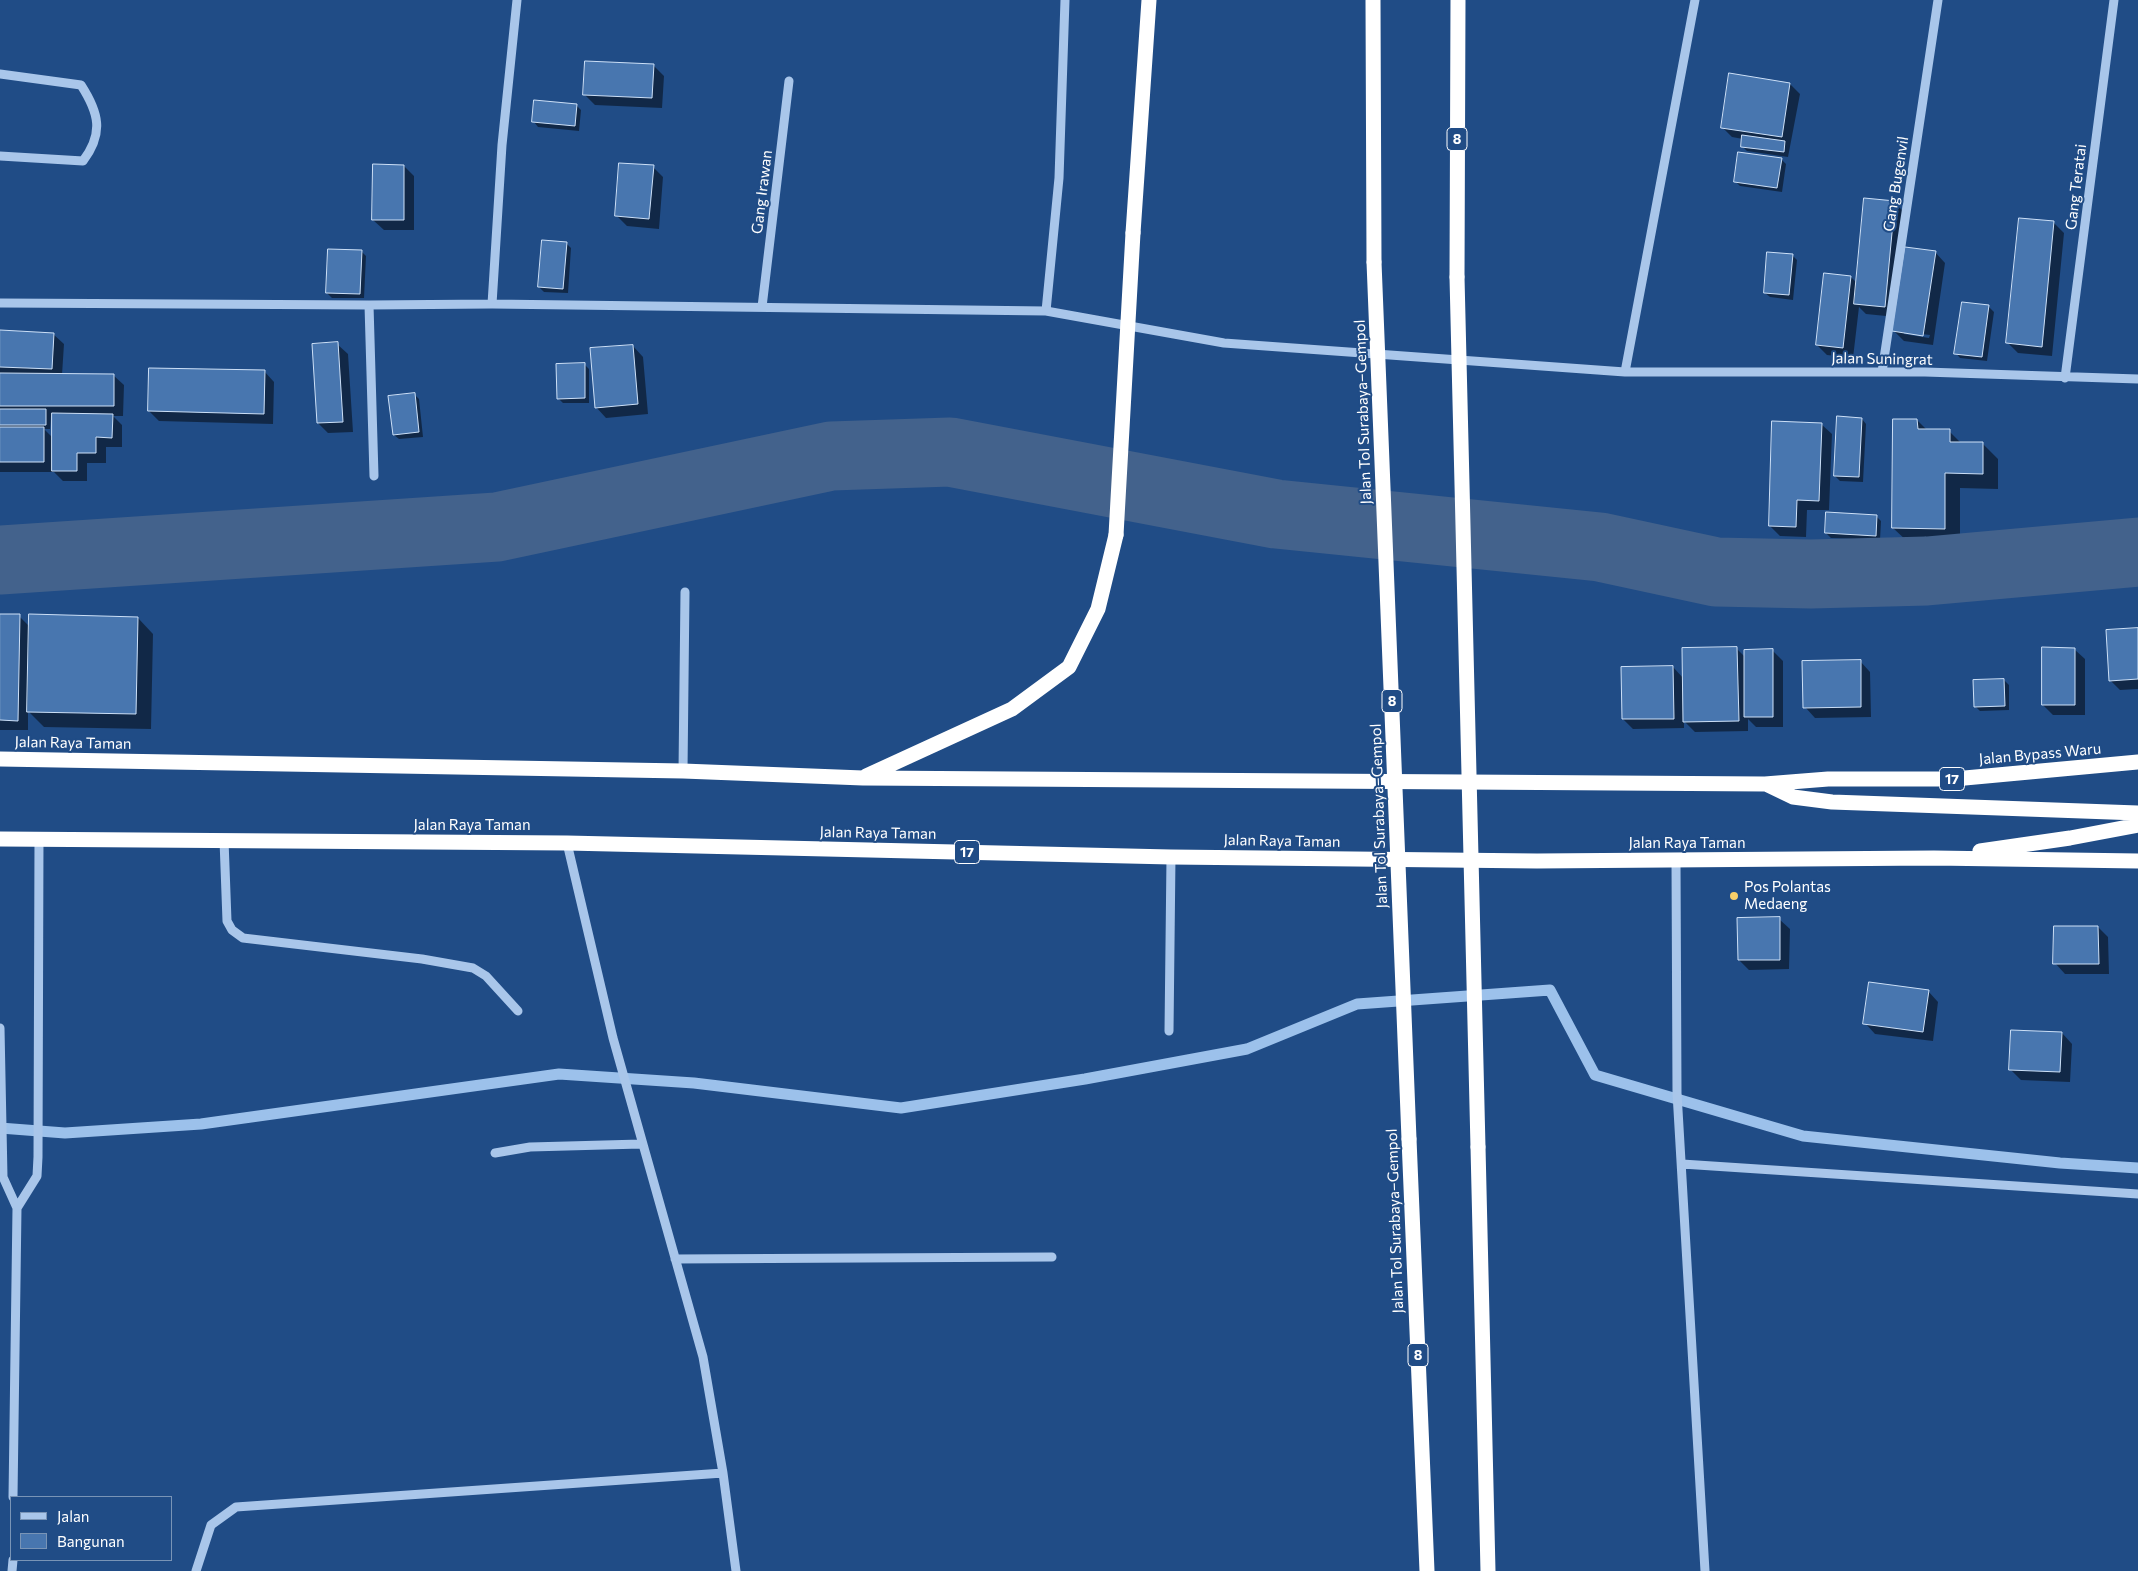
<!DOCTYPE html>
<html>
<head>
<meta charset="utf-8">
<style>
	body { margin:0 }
	#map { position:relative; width:2138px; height:1571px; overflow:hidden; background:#204c86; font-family:Commissioner,sans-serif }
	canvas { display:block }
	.legend { position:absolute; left:10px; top:1496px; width:162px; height:65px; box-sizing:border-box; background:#204c86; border:1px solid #7994b6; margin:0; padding:6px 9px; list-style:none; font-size:15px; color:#fff }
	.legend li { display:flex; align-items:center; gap:10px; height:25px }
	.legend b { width:25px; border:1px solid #7994b6 }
</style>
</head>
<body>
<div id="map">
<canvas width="2138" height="1571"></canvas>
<ul class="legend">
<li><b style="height:6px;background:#a9c6ea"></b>Jalan</li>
<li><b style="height:14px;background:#4876af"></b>Bangunan</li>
</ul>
</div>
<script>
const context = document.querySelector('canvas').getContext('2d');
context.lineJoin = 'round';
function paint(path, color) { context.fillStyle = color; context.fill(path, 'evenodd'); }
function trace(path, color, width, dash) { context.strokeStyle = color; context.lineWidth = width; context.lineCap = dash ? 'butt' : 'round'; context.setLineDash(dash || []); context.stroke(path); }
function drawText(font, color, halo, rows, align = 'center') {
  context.font = font + ' Commissioner,sans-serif'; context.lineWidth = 4; context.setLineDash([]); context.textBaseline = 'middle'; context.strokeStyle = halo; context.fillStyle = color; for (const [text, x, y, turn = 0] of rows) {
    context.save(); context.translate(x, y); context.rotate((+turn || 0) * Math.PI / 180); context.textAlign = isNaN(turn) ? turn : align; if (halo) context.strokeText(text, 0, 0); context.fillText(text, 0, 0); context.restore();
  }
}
paint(new Path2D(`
	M653 65 664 76 662 108 595 105 585 95Z
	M1790 84 1800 94 1788 157 1747 151 1742 146 1743 139 1732 137 1722 127Z
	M576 105 581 110 579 131 538 127 534 122Z
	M1781 159 1786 164 1782 192 1740 186 1735 181Z
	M404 166 414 176V230H384L373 220Z
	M653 167 663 177 659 229 627 226 616 215Z
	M1894 202 1904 212 1897 292 1935 252 1945 263 1933 345 1904 341 1894 331 1896 317 1866 314 1859 307 1853 358 1827 355 1817 345 1851 277 1857 283ZM1904 332 1930 335 1929 338 1904 334Z
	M2020 219 2054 223 2064 233 2052 356 2018 353 2008 343Z
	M566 243 571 248 568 293 544 292 539 287Z
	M361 251 366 256 364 298H332L327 293Z
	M1792 255 1797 260 1793 300 1770 297 1765 293Z
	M1989 307 1994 312 1987 361 1960 358 1956 353Z
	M0 332 53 334 64 344 62 375H113L124 385 123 416H113L122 425V447H106V463H87V481H63L54 472H0ZM51 416H53V438L44 429H50Z
	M337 344 348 354 353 432 328 433 318 423Z
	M633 346 643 357 648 414 606 418 596 407Z
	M584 364 589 369V403H563L558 398Z
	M264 371 274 382 273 424 159 421 149 411Z
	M414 394 419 399 423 437 399 439 394 435Z
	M1862 419 1866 424 1863 482 1840 481 1835 476Z
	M1917 420 1927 430 1949 431 1962 444H1983L1998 459V489L1960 488V544L1909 543 1893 528Z
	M1821 424 1832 434 1829 510H1807L1806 537 1780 536 1770 526Z
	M1876 516 1881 521 1880 540 1831 538 1826 533Z
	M0 615 19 616 30 627 138 618 153 634 151 729 44 727 28 711V730H0Z
	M2138 629V689L2120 690 2110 680Z
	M1737 649 1745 657 1773 651 1783 661V727H1756L1748 719V731L1695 732 1684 721V728L1633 729 1623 719 1673 667 1684 679Z
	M2074 649 2085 659V715H2053L2043 705Z
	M1860 661 1870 672 1871 717 1815 718 1805 707Z
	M2004 680 2009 685V710L1980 711 1975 706Z
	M1779 919 1790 929 1789 969 1749 970 1739 960Z
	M2098 927 2108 937 2109 974H2065L2055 963Z
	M1928 991 1938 1002 1933 1041 1875 1034 1865 1023Z
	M2062 1033 2072 1044 2070 1082 2021 1080 2010 1069Z`), '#0007');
trace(new Path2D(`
	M0 1128 65 1133 201 1124 559 1074 694 1083 901 1108 1085 1079 1247 1049 1357 1004 1550 990 1595 1075 1803 1136 2060 1163 2138 1168`), '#9cc1eb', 11);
trace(new Path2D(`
	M0 560 497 527 831 456 950 452 1276 514 1600 547 1716 572 1811 574 1927 571 2138 552`), '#43628c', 69);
const building = new Path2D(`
	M585 61 654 64 652 98 583 95Z
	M1729 73 1790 83 1782 137 1721 128Z
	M534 100 577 104 575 126 532 122Z
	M1742 135 1785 141 1784 152 1741 147Z
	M1738 152 1782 158 1777 188 1734 182Z
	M619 163 654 165 649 219 615 216Z
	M373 164 404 165V220H372Z
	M1864 198 1895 201 1885 307 1854 304Z
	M2019 218 2054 221 2042 347 2006 343Z
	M542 240 567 242 563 289 538 287Z
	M1905 247 1936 251 1923 336 1892 331Z
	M328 249 362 250 360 294 326 293Z
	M1767 252 1793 254 1789 295 1764 293Z
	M1824 273 1851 276 1843 348 1816 345Z
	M1962 302 1989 305 1982 357 1954 354Z
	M0 330 54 333 52 369 0 367Z
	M338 342 343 422 317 423 312 344Z
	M633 345 638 404 595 408 590 348Z
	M585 363V398L557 399 556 364Z
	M149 368 265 370 264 414 148 411Z
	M0 373 114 374V406H0Z
	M415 393 419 432 393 435 388 396Z
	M0 409H46V425H0Z
	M52 413 113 414 112 438 96 437V453H77V471H52Z
	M1837 416 1862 418 1859 477 1834 476Z
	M1893 419H1917L1918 429H1950V442H1983V474L1945 473V529L1892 528Z
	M1772 421 1822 423 1819 501 1797 500 1796 527 1769 526Z
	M0 427H44V462H0Z
	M1826 512 1877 515 1876 536 1825 533Z
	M0 614H20L18 721 0 720Z
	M29 614 138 617 136 714 27 712Z
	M2138 628V679L2109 681 2106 630Z
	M1737 647 1739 721 1683 722 1682 648Z
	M2042 647 2075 648V705H2042Z
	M1773 649V717H1744V650Z
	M1861 660V707L1803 708 1802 661Z
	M1673 666 1674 719H1622L1621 667Z
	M2004 679 2005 706 1974 707 1973 680Z
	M1780 917V960H1738L1737 918Z
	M2054 926H2098L2099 964H2053Z
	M1869 982 1929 990 1923 1032 1863 1024Z
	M2011 1030 2062 1032 2060 1072 2009 1070Z`);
paint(building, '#4876af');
trace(building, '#cde0f7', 1);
trace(new Path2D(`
	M0 74 81 85C99 113 104 133 83 161L0 156
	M0 303 369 305 492 304 1046 311 1224 343 1625 372H1925L2138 379
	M492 304 502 145 517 0
	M369 305 374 476
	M762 307 789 81
	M1046 311 1059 178 1065 0
	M1625 372 1695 0
	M1882 372 1938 0
	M2065 378 2114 0
	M683 771 685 592
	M224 840 227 921 232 930 243 938 422 959 473 968 486 976 518 1011
	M567 843 613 1038 703 1357 723 1473 736 1571
	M1676 861 1677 1093 1705 1571
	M0 1028 3 1177 17 1208 13 1497
	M1169 1031 1171 857
	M495 1153 530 1147 641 1144
	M1682 1164 2138 1194
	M17 1208 37 1176 38 1157 39 838
	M675 1259 1052 1257
	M12 1571 13 1560
	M196 1571 211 1525 236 1507 723 1473`), '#a9c6ea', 9);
trace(new Path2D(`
	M1373 0 1374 262
	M1133 233 1149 0
	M1457 277 1458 0
	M0 759 683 771 863 778 1765 784 1828 779H1954L2138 762
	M866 776 1012 709 1069 667 1098 609 1116 535
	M1766 784 1793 797 1832 802 2138 813
	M0 839 567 843 1171 857 1537 861 1934 858 2138 861
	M1980 851 2070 838 2138 825
	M1409 1139 1427 1571
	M1478 1147 1488 1571`), '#fff', 15);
trace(new Path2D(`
	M1374 262 1409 1139
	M1457 277 1478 1147
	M1116 535 1133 233`), '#fff', 15);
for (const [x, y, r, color] of [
	[1734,896,5,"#f8cf69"]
]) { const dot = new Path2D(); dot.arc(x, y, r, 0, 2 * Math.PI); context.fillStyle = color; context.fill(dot); trace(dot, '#204c86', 2); }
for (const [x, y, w] of [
	[1457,139,20],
	[1392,701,20],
	[1952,779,25],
	[967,852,25],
	[1418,1355,20]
]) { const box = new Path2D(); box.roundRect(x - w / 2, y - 11.5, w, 23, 4); context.fillStyle = '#204c86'; context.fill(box); trace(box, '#fff', 1); }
drawText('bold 14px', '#fff', null, [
	["8",1457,139],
	["8",1392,701],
	["17",1952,779],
	["17",967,852],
	["8",1418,1355]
]);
drawText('15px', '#fff', '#204c86', [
	["Gang Bugenvil",1896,184,-81],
	["Gang Teratai",2076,187,-83],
	["Gang Irawan",762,192,-83],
	["Jalan Suningrat",1882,359,1],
	["Jalan Tol Surabaya–Gempol",1363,412,-92],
	["Jalan Raya Taman",73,743,1],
	["Jalan Bypass Waru",2040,754,-5],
	["Jalan Tol Surabaya–Gempol",1379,816,-92],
	["Jalan Raya Taman",472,825],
	["Jalan Raya Taman",878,833,1],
	["Jalan Raya Taman",1282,841,1],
	["Jalan Raya Taman",1687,843],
	["Jalan Tol Surabaya–Gempol",1395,1221,-92]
]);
drawText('15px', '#fff', '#204c86', [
	["Pos Polantas",1744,887],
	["Medaeng",1744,904]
], 'left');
</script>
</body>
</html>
